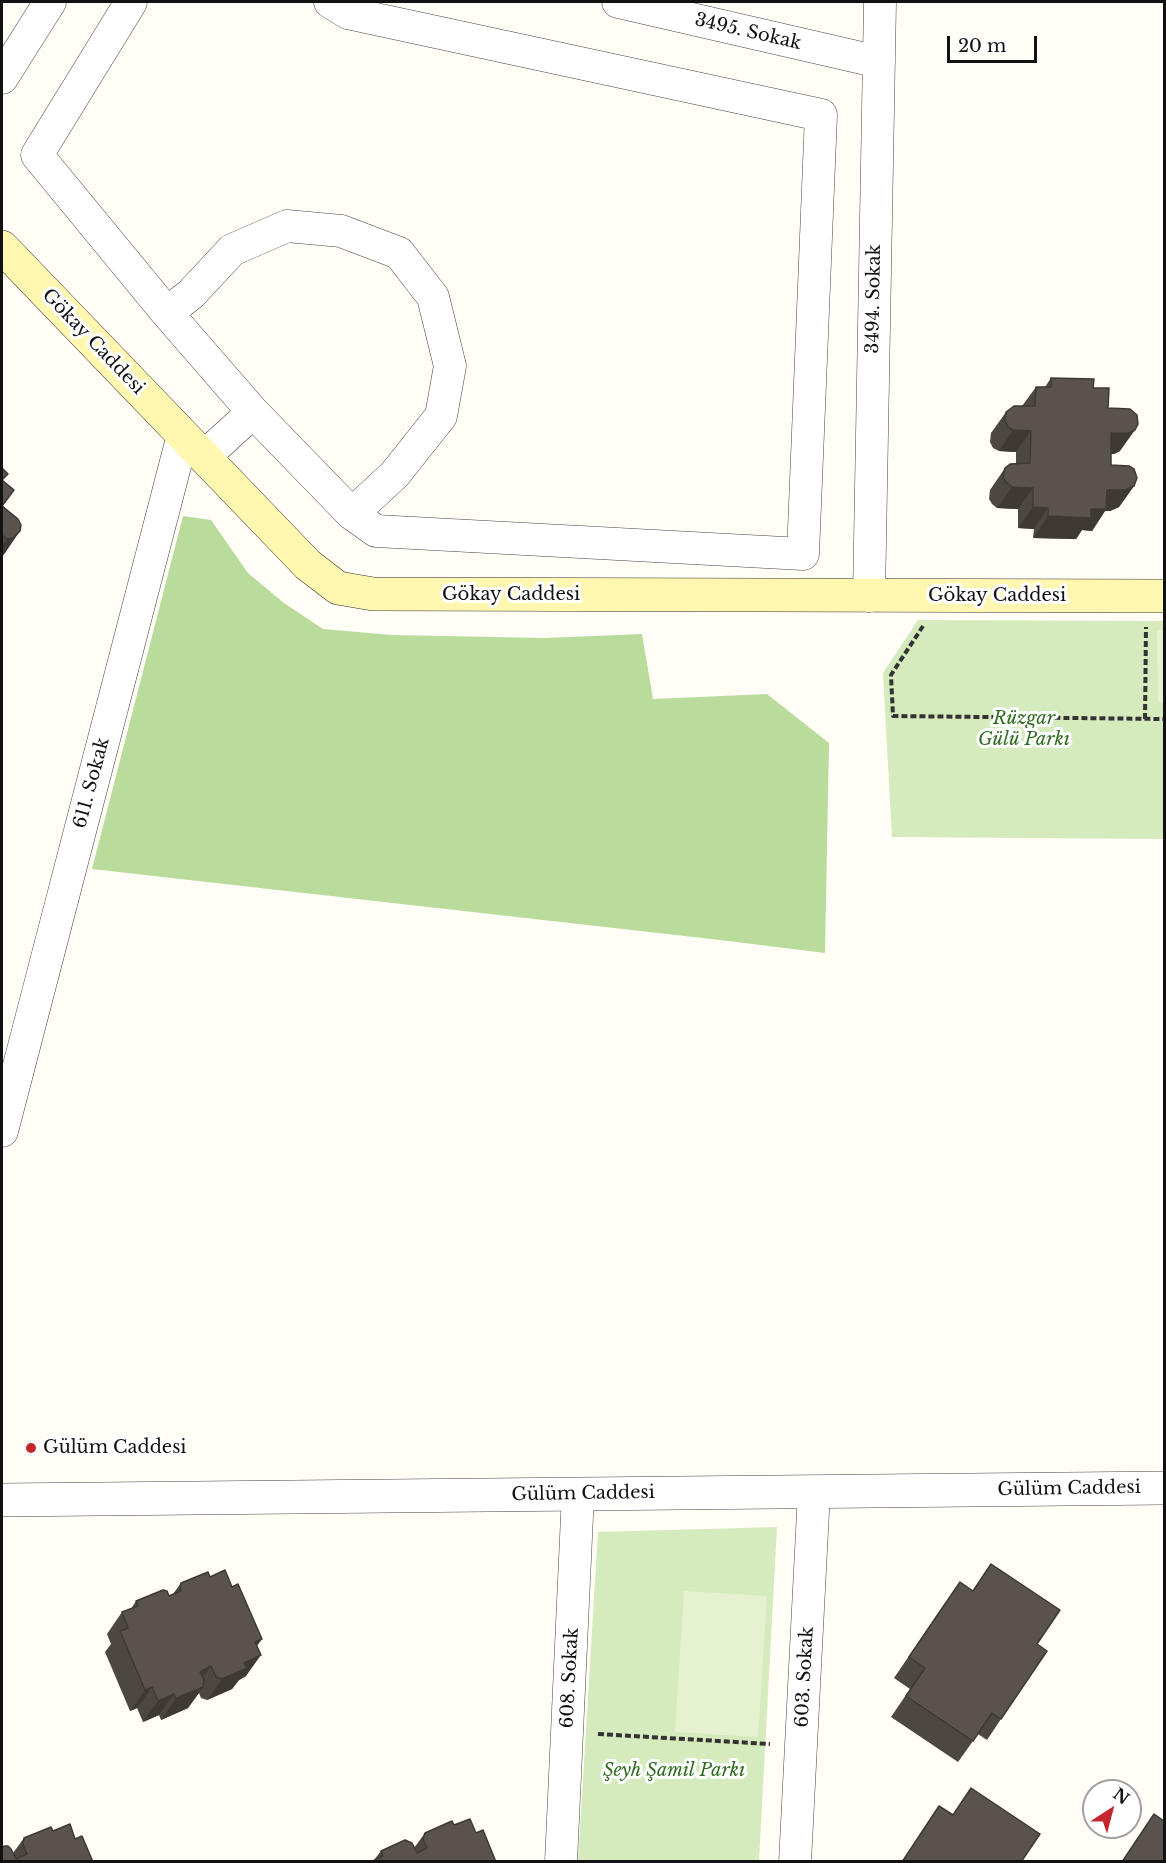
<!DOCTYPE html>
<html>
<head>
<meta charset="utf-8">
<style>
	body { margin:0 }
	#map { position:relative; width:1166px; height:1863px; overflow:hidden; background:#fffdf5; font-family:"Libre Baskerville",serif }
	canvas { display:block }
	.frame { position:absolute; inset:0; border:3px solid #111; pointer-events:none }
	.north { position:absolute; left:1082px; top:1779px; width:60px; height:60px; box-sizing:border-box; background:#fff; border:2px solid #a0a0a0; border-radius:50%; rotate:36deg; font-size:16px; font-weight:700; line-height:24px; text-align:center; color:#111 }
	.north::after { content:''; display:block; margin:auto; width:21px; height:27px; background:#c4262e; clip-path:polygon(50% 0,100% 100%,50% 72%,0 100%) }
	.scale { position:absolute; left:947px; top:36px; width:90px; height:27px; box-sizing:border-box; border:3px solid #111; border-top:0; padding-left:8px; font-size:18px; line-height:21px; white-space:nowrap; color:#111; -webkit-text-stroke:4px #fff; paint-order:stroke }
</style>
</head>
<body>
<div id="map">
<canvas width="1166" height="1863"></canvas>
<div class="frame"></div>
<div class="north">N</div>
<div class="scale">20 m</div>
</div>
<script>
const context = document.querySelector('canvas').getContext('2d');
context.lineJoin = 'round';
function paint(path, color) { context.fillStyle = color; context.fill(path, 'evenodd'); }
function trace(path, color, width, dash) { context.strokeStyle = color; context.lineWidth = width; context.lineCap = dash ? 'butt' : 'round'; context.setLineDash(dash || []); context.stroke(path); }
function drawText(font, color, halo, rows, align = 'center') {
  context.font = font + ' "Libre Baskerville",serif'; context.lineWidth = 6; context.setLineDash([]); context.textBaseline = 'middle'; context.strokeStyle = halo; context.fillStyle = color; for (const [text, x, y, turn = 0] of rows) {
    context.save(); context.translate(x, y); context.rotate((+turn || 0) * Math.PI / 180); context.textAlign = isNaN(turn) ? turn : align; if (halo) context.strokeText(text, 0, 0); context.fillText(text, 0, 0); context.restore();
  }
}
paint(new Path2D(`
	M918 620 1164 621V839L892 837 883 673Z
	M777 1527 759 1861 578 1862 598 1532Z`), '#d5ebbd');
paint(new Path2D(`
	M183 516 211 520 248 573 284 603 323 629 392 635 545 638 642 634 653 699 767 694 829 743 825 953 720 940 92 869Z`), '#b9dc9c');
paint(new Path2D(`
	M1157 630H1164V702H1158Z
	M684 1591 767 1596 758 1737 675 1732Z`), '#e6f2cf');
const minor = new Path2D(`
	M131 2 37 155 167 313 191 294 232 250 287 226 341 231 399 253 433 297 450 366 441 416 395 474 352 514 376 531 803 554 821 115 348 13 330 2
	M618 2 879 62
	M2 78 50 2
	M167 313 253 412 352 514
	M204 457 253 412
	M869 596 880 2
	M2 1131 183 435
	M561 1862 578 1494
	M795 1862 814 1492`);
const tertiary = new Path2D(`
	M2 1500 1164 1488`);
const secondary = new Path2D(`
	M2 247 308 565 338 588 373 594 1164 596`);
trace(minor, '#444', 33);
trace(tertiary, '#444', 34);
trace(secondary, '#333', 34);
trace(new Path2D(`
	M923 626 891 675 893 716 1164 719
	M1145 719 1146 627
	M598 1734 770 1744`), '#333', 4, [6, 3]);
trace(minor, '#fff', 32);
trace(tertiary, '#fff', 33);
trace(secondary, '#fff6b0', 33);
paint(new Path2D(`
	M1051 378 1093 388 1108 408 1120 451 1114 454H1111V465L1134 486 1119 507 1110 511H1105L1092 531 1082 530 1076 539 1033 538 1034 529 1018 528V509L997 508 992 504 989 499 990 490 1005 468 1016 464V452L999 451 993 448 990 442 991 433 1006 412 1022 406 1036 387H1045Z
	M2 468 3 481V506L18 519 5 553 2 556Z
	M991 1564 1037 1644 1001 1719 987 1740 978 1734 958 1762 891 1717 910 1689 894 1678 945 1603 973 1591Z
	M210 1577 257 1646 246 1676 239 1680 232 1689 207 1700 201 1698 199 1693 188 1708 161 1720 159 1715 143 1722 137 1708 130 1711 105 1652 111 1644 107 1634 122 1612 131 1609 136 1601 169 1596 173 1594 181 1583Z
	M454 1825 476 1833 496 1862 374 1860 381 1851 414 1848 425 1833Z
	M53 1831 75 1839 93 1862H2V1847L13 1853 24 1838Z`), '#4d4742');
paint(new Path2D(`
	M1013 430 1031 431 1016 452 999 451Z
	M1135 430 1120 451 1114 454H1096L1111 433Z
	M1134 486 1119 507 1110 511H1105L1092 531 1082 530 1076 539 1033 538 1048 516 1091 509 1107 490Z
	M1012 487 1033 488 1018 509 997 508Z
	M1033 507 1048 508 1034 529 1018 528Z
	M20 531 5 553 2 556V546L7 539Z
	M262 1639 247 1660 255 1642Z
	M261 1655 246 1676 239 1680 232 1689 207 1700 222 1679 244 1663Z
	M211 1666 196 1687 200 1672Z
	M152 1687 137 1708 130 1711 145 1690Z
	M203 1687 188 1708 161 1720 176 1698Z
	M174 1694 159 1715 143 1722 158 1701Z`), '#3f3936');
const building = new Path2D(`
	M1051 378 1094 379 1093 388H1109L1108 408 1130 409 1137 415 1138 424 1135 430 1129 433H1111V465L1129 466 1134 469 1137 478 1134 486 1125 490H1107L1106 509H1091V518L1048 516V508L1033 507V488L1012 487 1007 483 1003 478 1005 468 1010 464 1030 463 1031 431 1013 430 1008 427 1005 421 1006 412 1014 406H1035L1036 387H1051Z
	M2 468 8 474 2 480 14 490 2 506 18 519 21 525 20 531 13 538 7 539 2 535Z
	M991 1564 1060 1610 1037 1644 1047 1651 1001 1719 992 1713 973 1741 906 1696 925 1668 909 1657 960 1582 973 1591Z
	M225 1570 232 1587 238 1584 262 1639 255 1642 261 1655 244 1663 247 1668 222 1679 216 1677 211 1666 200 1672 204 1680 203 1687 176 1698 174 1694 158 1701 152 1687 145 1690 120 1631 128 1628 122 1612 138 1606 136 1601 163 1590 167 1591 169 1596 181 1591 180 1587 181 1583 208 1572 210 1577Z
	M971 1788 1040 1834 1021 1862H902L939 1806 953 1815Z
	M1154 1814 1164 1821V1862H1122Z
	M470 1819 476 1833 483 1830 496 1862H371L383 1856 381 1851 405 1840 412 1843 417 1853 427 1848 423 1839 425 1833 452 1821 454 1825Z
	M70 1824 75 1839 82 1836 93 1862H4L2 1860V1847L5 1846H8L11 1849 16 1859 27 1854 23 1845 24 1838 51 1827 53 1831Z`);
paint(building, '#5a524d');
trace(building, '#3f3936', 1.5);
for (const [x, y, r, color] of [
	[31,1448,6,"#c4262e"]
]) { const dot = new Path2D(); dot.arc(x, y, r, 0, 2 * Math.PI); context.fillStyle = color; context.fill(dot); trace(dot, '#fff', 2); }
drawText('18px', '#111', '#fff', [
	["3495. Sokak",748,32,13],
	["3494. Sokak",874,299,-89],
	["Gökay Caddesi",93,342,46],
	["Gökay Caddesi",511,595],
	["Gökay Caddesi",997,596],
	["611. Sokak",92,783,-75],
	["Gülüm Caddesi",1069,1489,-1],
	["Gülüm Caddesi",583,1494,-1],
	["603. Sokak",805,1677,-87],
	["608. Sokak",570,1678,-87]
]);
drawText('italic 18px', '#2f6b1f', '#fff', [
	["Rüzgar",1024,719],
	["Gülü Parkı",1024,740],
	["Şeyh Şamil Parkı",674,1771]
]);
drawText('18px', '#111', '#fff', [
	["Gülüm Caddesi",43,1448]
], 'left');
</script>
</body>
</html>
